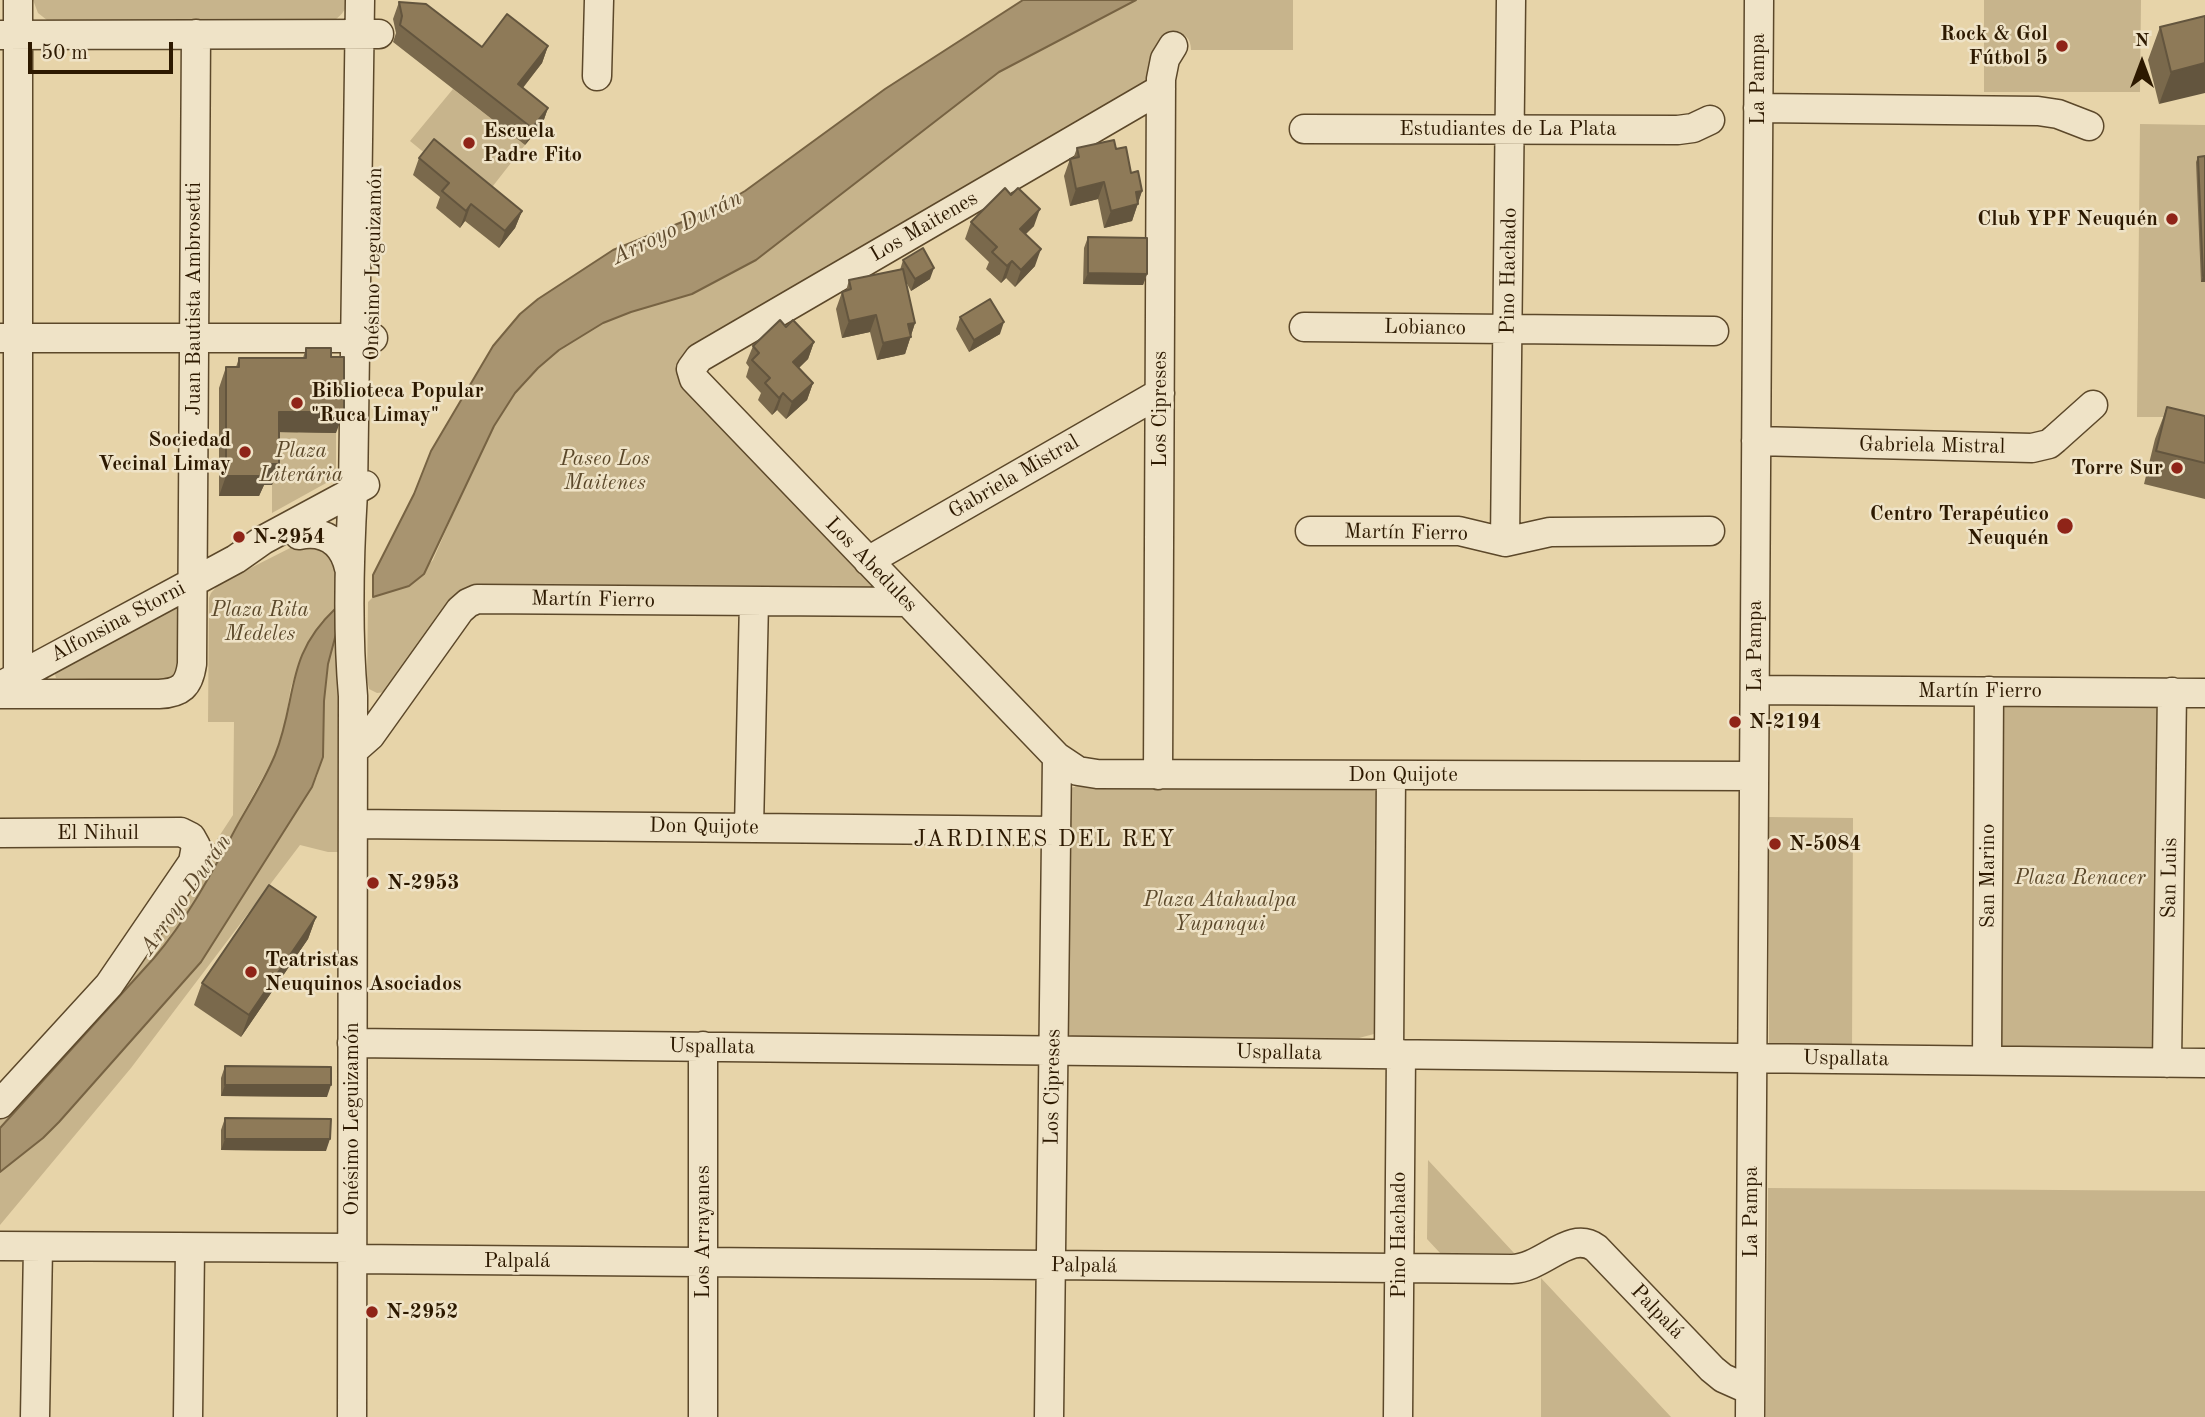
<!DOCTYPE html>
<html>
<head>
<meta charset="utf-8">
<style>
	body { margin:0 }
	#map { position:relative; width:2205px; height:1417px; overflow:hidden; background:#e7d4a9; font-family:"Old Standard TT",serif }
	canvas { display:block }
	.north { position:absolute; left:2107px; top:28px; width:70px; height:70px; -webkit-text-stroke:5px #efe3c7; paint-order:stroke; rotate:0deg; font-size:19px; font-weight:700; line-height:28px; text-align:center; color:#2d1900 }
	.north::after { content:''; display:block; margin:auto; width:24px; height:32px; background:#2d1900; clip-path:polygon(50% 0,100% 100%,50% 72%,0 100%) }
	.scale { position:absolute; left:28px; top:42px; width:145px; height:32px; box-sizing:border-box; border:4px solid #2d1900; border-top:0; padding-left:9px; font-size:21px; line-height:24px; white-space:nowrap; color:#2d1900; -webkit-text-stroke:5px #efe3c7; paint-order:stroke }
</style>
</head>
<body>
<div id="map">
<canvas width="2205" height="1417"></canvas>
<div class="north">N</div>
<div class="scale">50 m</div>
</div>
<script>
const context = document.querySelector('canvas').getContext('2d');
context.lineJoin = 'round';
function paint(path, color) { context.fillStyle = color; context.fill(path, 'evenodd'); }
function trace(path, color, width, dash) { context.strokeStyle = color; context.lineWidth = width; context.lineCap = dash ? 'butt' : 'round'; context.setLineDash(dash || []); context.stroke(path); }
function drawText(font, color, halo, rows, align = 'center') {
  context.font = font + ' "Old Standard TT",serif'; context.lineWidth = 5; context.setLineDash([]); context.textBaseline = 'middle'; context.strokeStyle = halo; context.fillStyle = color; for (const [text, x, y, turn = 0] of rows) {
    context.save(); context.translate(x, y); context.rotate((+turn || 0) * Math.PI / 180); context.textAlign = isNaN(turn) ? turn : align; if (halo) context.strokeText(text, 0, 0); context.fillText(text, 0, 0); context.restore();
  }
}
paint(new Path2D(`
	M33 0H348C346 11 340 17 330 23L52 24 38 13Z
	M1136 0H1293V50H1191C1191 34 1179 30 1164 34L1155 46 1147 81 1144 85 686 353 682 357 678 367 874 584 873 589 497 586 387 692 377 693 369 689 367 679 368 602 373 597 409 586 433 560 476 461 494 426 515 393 538 367 559 350 603 323 631 312 692 294 756 260 999 72Z
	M1984 0H2141L2140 92H1984Z
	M453 89 525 145 482 200 410 141Z
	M2140 124 2205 125V417H2137Z
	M272 419 299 433H336V468L328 482 272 513Z
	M298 544 336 551 340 605 322 621 304 650 291 687 285 722 275 755 189 912 154 958 0 1128V1114L140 957 233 815 234 722H208L209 598 211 593 219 584Z
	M173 606 179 609 181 664 177 677 163 681 56 678 54 671Z
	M340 630 338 852H328L300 845 131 1068 0 1225V1172L43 1138 317 777C329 741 316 654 340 630Z
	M2003 705H2159L2157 1050 2001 1051 1999 716Z
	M1078 786 1363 787 1376 791 1378 794 1377 1030 1374 1034 1359 1038H1079L1066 1034 1070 788Z
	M1769 817 1853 818 1852 1052 1771 1047 1769 1044Z
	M1428 1160 1514 1253H1440L1427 1239Z
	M1768 1188 2205 1191V1417H1766Z
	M1541 1278 1671 1417H1541Z`), '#c7b48c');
const water = new Path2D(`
	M1023 0H1136L999 72 756 260 692 294 631 312 603 323 559 350 538 368 515 393 494 426 424 574 409 586 373 597V575L414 494 431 451 493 346 520 314 538 299 613 250 714 209 745 191 885 89Z
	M335 609 336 634 328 664 324 701 323 757 312 787 201 962 59 1122 43 1138 0 1172V1128L154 958C188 918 212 872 237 826 250 803 265 779 275 755 298 698 284 657 335 609Z`);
paint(water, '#a89470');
trace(water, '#776343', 2);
const minor = new Path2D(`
	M0 35 379 34
	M597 76 599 0
	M1161 89 699 358 691 369 694 379 1057 757 1078 771 1097 774 1754 776
	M1758 108 2038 111 2058 114 2089 126
	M1304 129 1678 130 1693 128 1710 120
	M1304 327 1714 331
	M1 338H373
	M1756 441 2032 448 2049 444 2055 439 2093 405
	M1310 531H1459L1505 542 1550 532 1710 531
	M299 535C324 530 343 542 349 568
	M1505 542 1511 0
	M868 561 1160 393
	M6 683 236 559 263 540 365 485
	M1755 690 2205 693
	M0 694H159C181 693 189 686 192 664L196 34
	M18 694V0
	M353 751 370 736 460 610 468 603 477 599 908 602
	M1158 775 1161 79 1165 59 1173 46
	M353 824 1056 831
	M749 828 754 601
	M0 833 181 832 191 837 196 846 193 862 109 985 0 1104
	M352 1043 2205 1063
	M703 1046V1417
	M1389 1054 1391 775
	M1987 1060 1989 691
	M2167 1063 2172 692
	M0 1246 352 1248
	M352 1259 1512 1269C1544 1268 1570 1229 1596 1248L1712 1369 1723 1378 1750 1390
	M35 1417 38 1247
	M188 1417 190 1248
	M352 1417 353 696C347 627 349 560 353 492L360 0
	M1049 1417 1057 757
	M1398 1417 1401 1054
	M1750 1417 1759 0`);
trace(minor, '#5c482a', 31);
trace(minor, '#efe3c7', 28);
paint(new Path2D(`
	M399 2 482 47 548 46 542 63 523 88 548 108 542 125 525 145 393 42 396 33 393 19Z
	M2205 16 2159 104 2148 60 2160 27Z
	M1077 148 1116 149 1142 191 1132 221 1104 228 1098 199 1070 206 1064 176 1070 159H1073Z
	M2198 157 2205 282H2201L2196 162Z
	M419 158 522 211 515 228 499 248 465 221 460 228 436 208 440 197 413 175Z
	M971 222 1034 226 1025 234 1035 266 1015 287 1006 278 1001 283 986 269 989 262 965 239Z
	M1088 237 1147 274 1143 285 1083 284 1084 248Z
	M903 260 930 279 911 291 906 282 915 323 905 354 877 360 870 332 842 338 836 309 842 292 846 291 849 280 900 270Z
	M960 317 1000 334 969 352 956 329Z
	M786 327 814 342 808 359 799 368 813 383 807 400 786 419 777 410 772 415 758 400 761 393 746 377 749 367 746 363 753 346Z
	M306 348 336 433 279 432V464L272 485H264L259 496H219V388L226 367H236L239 358H303Z
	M2167 407 2205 416V499L2144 484 2155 439Z
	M316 917 308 939 241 1037 194 1005 202 983Z
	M225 1066 327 1097 221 1096V1078Z
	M225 1118 326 1151 221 1150V1130Z`), '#7a694c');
paint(new Path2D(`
	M548 46 542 63 512 101 518 84Z
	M2205 63V93L2159 104 2171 72Z
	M548 108 542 125 525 145 532 128Z
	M1104 182 1098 199 1070 206 1076 189Z
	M1142 191 1132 221 1104 228 1111 211 1136 192Z
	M471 204 465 221 460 228 466 211Z
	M1040 209 1034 226 1014 246 1020 229Z
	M522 211 515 228 499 248 505 231Z
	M1041 249 1035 266 1015 287 1021 270Z
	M1012 261 1006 278 1001 283 1007 266Z
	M934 268 930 279 911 291 915 279Z
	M1088 273 1147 274 1143 285 1083 284Z
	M2203 276H2205V282H2201Z
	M876 315 870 332 842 338 849 321Z
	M1004 322 1000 334 969 352 974 340Z
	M915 323 905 354 877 360 883 343 908 324Z
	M814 342 808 359 787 379 793 362Z
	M813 383 807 400 786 419 792 402Z
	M783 393 777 410 772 415 779 398Z
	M279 412H344L336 433 272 432Z
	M267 464H279L272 485H264L259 496H219L226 476Z
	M316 917 308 939 241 1037 249 1015Z
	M225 1085H331L327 1097 221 1096Z
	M225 1139H330L326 1151 221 1150Z`), '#63553e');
const building = new Path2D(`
	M399 2 426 4 482 47 507 14 548 46 518 84 548 108 532 128 400 25 402 16Z
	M2205 16V63L2171 72 2160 27Z
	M434 139 522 211 505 231 471 204 466 211 442 191 449 183 419 158Z
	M1114 140 1116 149 1126 147 1131 173 1138 171 1142 191 1136 192 1138 204 1111 211 1104 182 1076 189 1070 159 1079 157 1077 148Z
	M2205 156V276H2203L2198 157Z
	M1005 188 1011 195 1018 188 1040 209 1020 229 1041 249 1021 270 1012 261 1007 266 992 252 997 247 971 222Z
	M1088 237 1147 238V274L1088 273Z
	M923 248 934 268 915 279 903 260Z
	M903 269 915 323 908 324 911 337 883 343 876 315 849 321 842 292 851 289 849 280Z
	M990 299 1004 322 974 340 960 317Z
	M780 320 786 327 793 320 814 342 793 362 813 383 792 402 783 393 779 398 765 383 770 378 752 360 759 353 753 346Z
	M306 348H331V357H344V412H279V464H267V476H226V367H239V358H306Z
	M2167 407 2205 416V463L2156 451Z
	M269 885 316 917 249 1015 202 983Z
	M225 1066 331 1067V1085H225Z
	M225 1118 331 1119 330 1139H225Z`);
paint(building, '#8e7a58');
trace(building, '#63553e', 2);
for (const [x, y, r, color] of [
	[2062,46,7,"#8f2418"],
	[469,143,7,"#8f2418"],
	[2172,219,7,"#8f2418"],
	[297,403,7,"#8f2418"],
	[245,452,7,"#8f2418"],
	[2177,468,7,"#8f2418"],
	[2065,526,9,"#8f2418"],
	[239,537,7,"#8f2418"],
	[1735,722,7,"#8f2418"],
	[1775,844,7,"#8f2418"],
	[373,883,7,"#8f2418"],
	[251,972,7,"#8f2418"],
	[372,1312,7,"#8f2418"]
]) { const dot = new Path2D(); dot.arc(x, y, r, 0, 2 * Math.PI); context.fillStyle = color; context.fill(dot); trace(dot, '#efe3c7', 2.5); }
drawText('bold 21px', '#2d1900', '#efe3c7', [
	["Rock & Gol",2048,34,"right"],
	["Fútbol 5",2048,58,"right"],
	["Escuela",483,131],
	["Padre Fito",483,155],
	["Club YPF Neuquén",2158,219,"right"],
	["Biblioteca Popular",311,391],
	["\"Ruca Limay\"",311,415],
	["Sociedad",231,440,"right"],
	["Vecinal Limay",231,464,"right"],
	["Torre Sur",2163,468,"right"],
	["Centro Terapéutico",2049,514,"right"],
	["Neuquén",2049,538,"right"],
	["N-2954",253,537],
	["N-2194",1749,722],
	["N-5084",1789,844],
	["N-2953",387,883],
	["Teatristas",265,960],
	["Neuquinos Asociados",265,984],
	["N-2952",386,1312]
], 'left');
drawText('21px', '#2d1900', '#efe3c7', [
	["La Pampa",1758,79,-90],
	["Estudiantes de La Plata",1508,129],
	["Los Maitenes",924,227,-30],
	["Onésimo Leguizamón",374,264,-89],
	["Pino Hachado",1509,271,-89],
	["Juan Bautista Ambrosetti",194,299,-90],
	["Lobianco",1425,328,1],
	["Los Cipreses",1160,409,-90],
	["Gabriela Mistral",1932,446,1],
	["Gabriela Mistral",1014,477,-30],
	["Martín Fierro",1406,533,1],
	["Los Abedules",871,565,46],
	["Martín Fierro",593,600,1],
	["Alfonsina Storni",118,622,-28],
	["La Pampa",1755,646,-90],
	["Martín Fierro",1980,691],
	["Don Quijote",1403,775],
	["Don Quijote",704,827,1],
	["El Nihuil",98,833],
	["San Marino",1988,876,-90],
	["San Luis",2170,878,-89],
	["Uspallata",712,1047,1],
	["Uspallata",1279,1053,1],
	["Uspallata",1846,1059,1],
	["Los Cipreses",1053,1087,-89],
	["Onésimo Leguizamón",352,1119,-90],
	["La Pampa",1751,1212,-90],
	["Los Arrayanes",703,1232,-90],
	["Pino Hachado",1399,1235,-90],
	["Palpalá",517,1261],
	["Palpalá",1084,1266,1],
	["Palpalá",1657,1312,46]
]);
drawText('italic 21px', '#5b482a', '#efe3c7', [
	["Plaza",301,451],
	["Literária",301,475],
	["Paseo Los",605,459],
	["Maitenes",605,483],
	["Plaza Rita",260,610],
	["Medeles",260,634],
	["Plaza Renacer",2080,878],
	["Plaza Atahualpa",1220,900],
	["Yupanqui",1220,924]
]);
drawText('italic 23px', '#5e4a2d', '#efe3c7', [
	["Arroyo Durán",677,228,-26],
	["Arroyo Durán",186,895,-55]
]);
context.letterSpacing = '2px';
drawText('23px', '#2d1900', '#efe3c7', [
	["JARDINES DEL REY",1045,840]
]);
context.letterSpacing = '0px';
</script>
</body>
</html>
